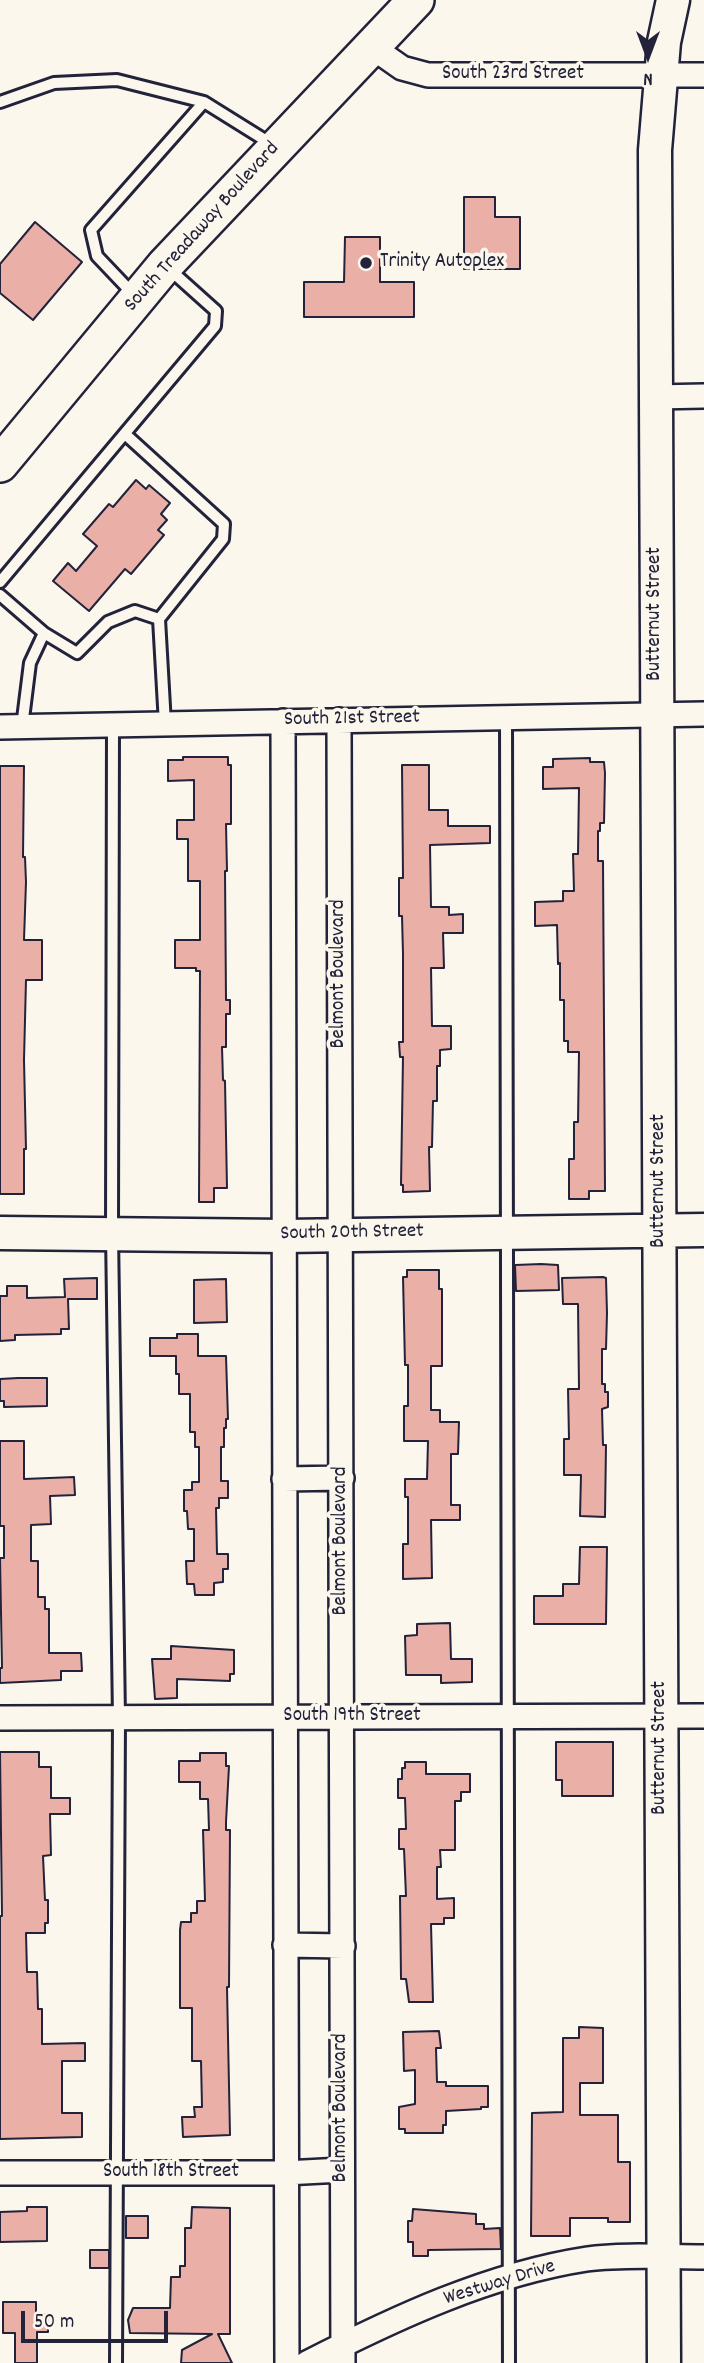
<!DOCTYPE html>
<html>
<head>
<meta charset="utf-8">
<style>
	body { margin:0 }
	#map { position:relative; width:704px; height:2363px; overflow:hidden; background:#fbf7ec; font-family:Dekko,sans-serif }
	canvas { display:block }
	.north { position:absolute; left:613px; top:21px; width:70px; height:70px; -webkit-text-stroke:5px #fbf7ec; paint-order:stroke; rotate:180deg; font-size:19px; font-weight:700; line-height:28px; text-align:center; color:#22223b }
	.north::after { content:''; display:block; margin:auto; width:24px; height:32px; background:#22223b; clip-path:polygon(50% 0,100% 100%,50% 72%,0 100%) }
	.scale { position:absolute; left:21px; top:2311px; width:147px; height:32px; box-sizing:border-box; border:4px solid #22223b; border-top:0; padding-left:9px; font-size:21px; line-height:24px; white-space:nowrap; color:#22223b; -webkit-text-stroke:5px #fbf7ec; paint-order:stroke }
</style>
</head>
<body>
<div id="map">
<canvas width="704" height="2363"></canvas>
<div class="north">N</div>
<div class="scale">50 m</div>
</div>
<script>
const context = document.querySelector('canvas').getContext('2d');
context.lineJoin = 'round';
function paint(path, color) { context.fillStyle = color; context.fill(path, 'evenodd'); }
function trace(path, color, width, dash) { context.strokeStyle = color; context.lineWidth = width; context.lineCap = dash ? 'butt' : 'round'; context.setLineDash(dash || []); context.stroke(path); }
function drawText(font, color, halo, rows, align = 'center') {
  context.font = font + ' Dekko,sans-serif'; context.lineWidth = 7; context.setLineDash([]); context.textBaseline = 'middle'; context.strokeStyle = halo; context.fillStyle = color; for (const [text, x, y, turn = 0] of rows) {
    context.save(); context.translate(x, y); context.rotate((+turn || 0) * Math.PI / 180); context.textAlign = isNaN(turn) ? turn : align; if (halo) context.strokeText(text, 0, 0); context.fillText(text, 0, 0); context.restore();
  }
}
const building = new Path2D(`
	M464 197H495V217H520V269H464Z
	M35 222 82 262 33 320 0 293V264Z
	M345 237H380V282H414V317H304V282H344Z
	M136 480 146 489 149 485 170 503 161 514 167 520 158 530 164 535 131 574 125 569 89 611 53 581 68 563 76 571 97 546 83 534 109 504 113 507Z
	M183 757H228V765H231V824H226L227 871H225L226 1000H230V1014H226V1047H222L223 1080 225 1081 227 1188H214V1202H199L200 971H196V968H175V940H200V881H188V839H177V820H194V780L168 781V760H183Z
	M590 758V762H604L605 773 604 823H600V831H598V861H603L605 1191H589V1199H569V1159H574V1122H578L579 1052H568V1041H564V1000H560V963L558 964 557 925 535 926V902L563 901V891H574L573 854H578L579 788 543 789V767H553V759Z
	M402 765H429V810H448V826H490V843L430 845 431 907H449V915L463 914V933H443L444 968H431L432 1026H451V1049L440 1050V1066H437V1101H433L432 1147H429L430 1191 403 1192V1185H401L403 1057H400L399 1042H403V954L402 916H399V878H403Z
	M0 766H24L23 857H25L26 882 24 940H42V980H26L24 1060 26 1149H24V1194H0Z
	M541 1264 558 1265 559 1290 516 1291 515 1265Z
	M407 1270H439V1289H442V1366H431V1410H440V1422H459L458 1454H451V1505H460V1520H431L432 1578 403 1579V1544H408V1497H405V1479H427L428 1441H404V1406H408V1365H405L403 1277H407Z
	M603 1277 606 1278 607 1313 606 1349H602V1384H605V1392H608V1407L602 1409 603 1445H606L605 1517 580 1516 581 1475H564V1439H569L568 1389H579L578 1304H563L562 1278Z
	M97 1278V1299H68L69 1329H61V1334L15 1335V1340L0 1341V1296H7V1286H27V1298L65 1297 64 1279Z
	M226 1279 227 1322 194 1323V1280Z
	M177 1334H198V1356H226L228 1419H226V1428H224V1447H221V1481H228V1498H219V1508H216L217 1554H228V1569H223V1582L214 1583V1595H195L194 1584H187L186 1561H194V1529H188L187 1511H184V1490H192V1482H199V1447H195V1432H190V1394H179V1374H176V1356H150V1338H177Z
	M18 1378H47V1406L4 1407V1401H0V1379Z
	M0 1441H24V1479L74 1477 75 1495 50 1496 51 1524 31 1525V1561H38V1597H45V1609H49V1653H81L82 1671H61V1680L0 1683V1668H2L0 1558H4V1526H0Z
	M580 1547H607L606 1624H534V1596H563V1584H579Z
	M450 1623 451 1659H472V1682L441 1683V1675H406L405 1636 417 1635V1624Z
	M171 1646 234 1650V1674H230V1681L177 1679V1698L155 1699 152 1659H171Z
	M556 1742H613V1796H562V1780H556Z
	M0 1752H39V1767H51V1798H70V1814H50L51 1855 43 1856 45 1900H48V1923H45V1933H26L27 1972H37L38 2009H42V2044L85 2043V2061H62V2113H82V2137L0 2139V1916H2Z
	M200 1753H226V1766H229L226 1822V1830H230L229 1987H227L230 2135 183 2137 182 2117H195L194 2107H202L201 2061H192V2008H180V1930L181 1922H191V1913H197V1901H205L203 1830H209L208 1799H200V1782H179V1761H200Z
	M405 1762H426V1774H470V1792H461V1801H455V1850H440L441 1867H437V1899L454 1898V1918H444V1924H431L433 2002H409L406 1979H401L400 1896H406L404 1849H399V1829H406L405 1798H398V1779H402V1768H405Z
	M579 2027 603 2028V2083H580V2115H618V2162H630V2222H608V2218H570V2236H531L532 2113 563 2112V2038H579Z
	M439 2031 441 2048H436L437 2082H446V2086H488V2107H481V2109L446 2111V2125H443V2133H405V2129H399V2107L415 2104V2070L404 2071 403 2032Z
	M27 2207H47V2241L0 2242V2212L27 2211Z
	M192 2207 230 2208V2334H218L232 2363H181L182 2350 212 2334 130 2333 128 2320 133 2308H170L171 2277H180V2266H185V2228H191Z
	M413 2209 476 2214V2224H484V2229L500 2228 501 2249 428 2250V2256H413V2242H408V2221H412Z
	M126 2216H148V2238H126Z
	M90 2250H109V2268H90Z
	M3 2302H36V2314H48V2332H37V2363H15V2333H3Z`);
paint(building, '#eaafa6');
trace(building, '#22223b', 2);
const lane = new Path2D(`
	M0 102 54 83 117 80 204 102 273 145
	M135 296 97 256 91 230 204 102
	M125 434 224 524 223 539 159 619
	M0 582 215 326 216 311 168 268
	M0 595 44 633 30 663 22 727
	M44 633 77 653 108 622 135 611 159 619 165 724
	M506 717 509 2363
	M113 725 112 1233 119 1718 116 2363`);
const street = new Path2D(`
	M372 47 402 68 428 75H704
	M655 397 704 396
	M339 720 343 2363
	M283 721 287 2363
	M0 727 704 714
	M284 1479 342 1478
	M0 1718 704 1716
	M285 1945 343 1946
	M0 2173H285L342 2170
	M307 2363C395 2318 489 2274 587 2259 623 2254 667 2257 704 2257`);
const secondary = new Path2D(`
	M0 1233 285 1236 704 1230
	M664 2363 655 150 664 42 673 0`);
const primary = new Path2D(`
	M0 464 165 265 416 0`);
trace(lane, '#22223b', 16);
trace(street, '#22223b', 28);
trace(secondary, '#22223b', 37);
trace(primary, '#22223b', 40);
trace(lane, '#fbf7ec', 10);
trace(street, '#fbf7ec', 23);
trace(secondary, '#fbf7ec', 32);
trace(primary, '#fbf7ec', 35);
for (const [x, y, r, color] of [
	[366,263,7,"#22223b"]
]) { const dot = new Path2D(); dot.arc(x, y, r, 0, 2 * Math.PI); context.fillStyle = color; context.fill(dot); trace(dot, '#fbf7ec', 2.5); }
drawText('21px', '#22223b', '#fbf7ec', [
	["South 23rd Street",513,75],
	["South Treadaway Boulevard",203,228,-48],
	["Butternut Street",656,614,-90],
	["South 21st Street",352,720,-1],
	["Belmont Boulevard",340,974,-90],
	["Butternut Street",660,1181,-90],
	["South 20th Street",352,1234,-1],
	["Belmont Boulevard",342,1541,-90],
	["South 19th Street",352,1717],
	["Butternut Street",661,1748,-90],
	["Belmont Boulevard",342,2108,-90],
	["South 18th Street",171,2173],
	["Westway Drive",500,2284,-17]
]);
drawText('21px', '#22223b', '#fbf7ec', [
	["Trinity Autoplex",380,263]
], 'left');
</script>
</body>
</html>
